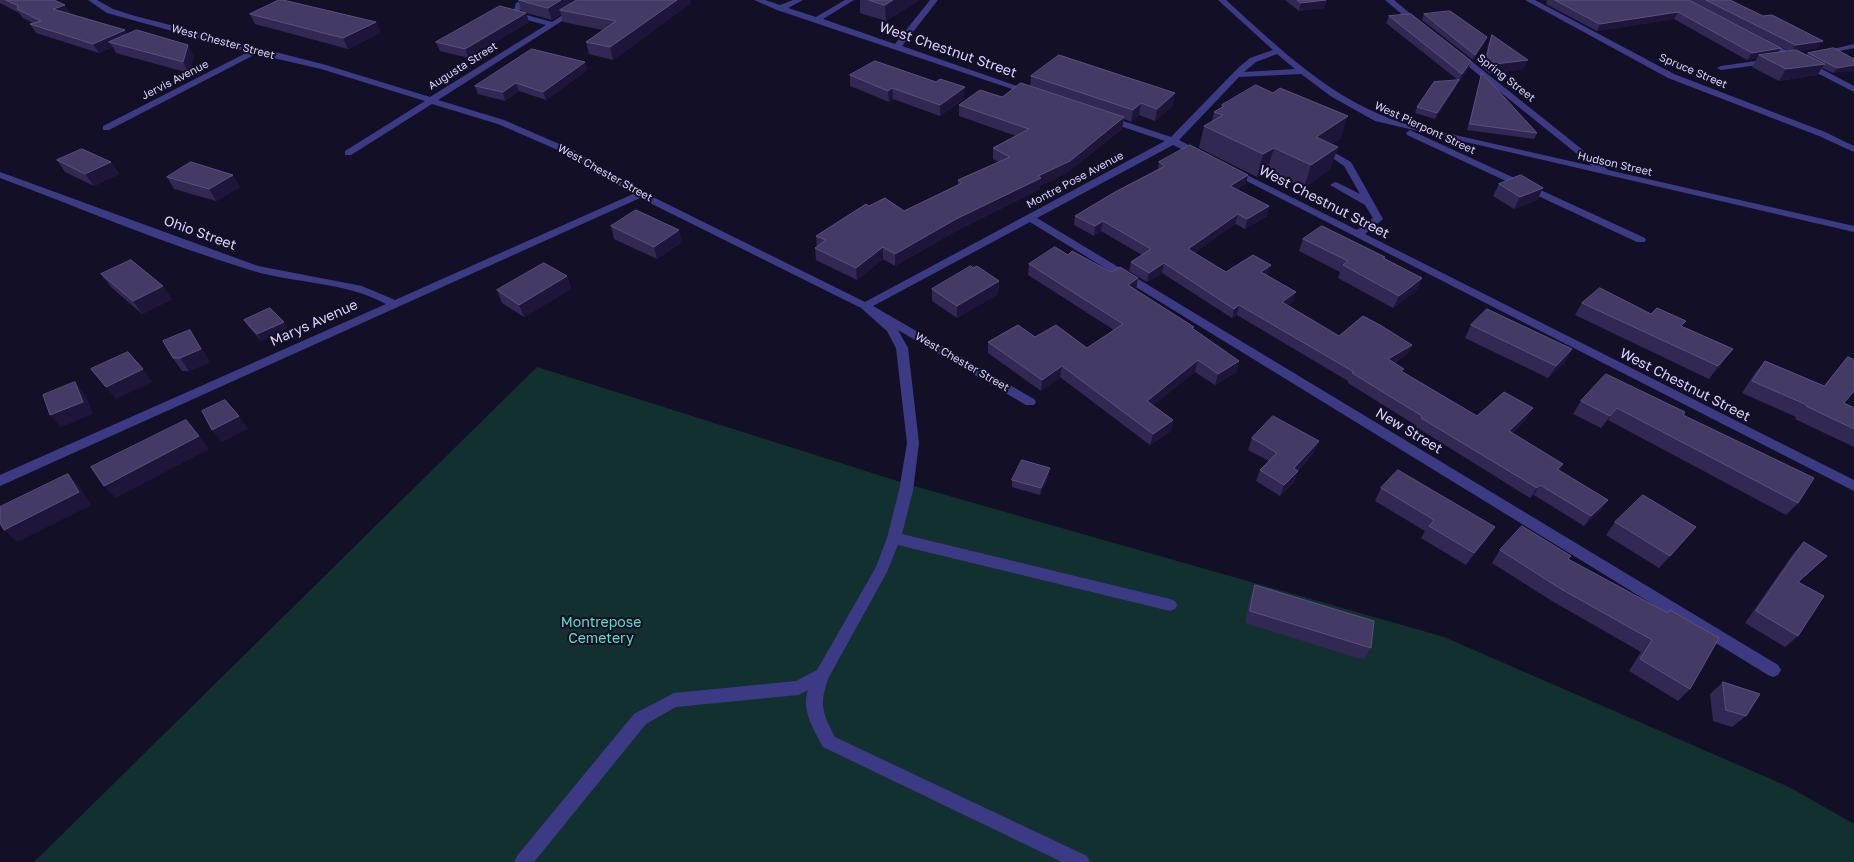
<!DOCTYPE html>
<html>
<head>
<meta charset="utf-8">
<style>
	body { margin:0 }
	canvas { display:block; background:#130f26 }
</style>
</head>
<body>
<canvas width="1854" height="862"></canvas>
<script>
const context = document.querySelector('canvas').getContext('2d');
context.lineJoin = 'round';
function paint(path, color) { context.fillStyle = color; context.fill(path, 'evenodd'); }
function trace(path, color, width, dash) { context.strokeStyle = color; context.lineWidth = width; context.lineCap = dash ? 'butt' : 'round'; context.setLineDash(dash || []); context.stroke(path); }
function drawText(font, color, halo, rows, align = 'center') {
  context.font = font + ' "Golos Text",sans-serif'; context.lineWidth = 4; context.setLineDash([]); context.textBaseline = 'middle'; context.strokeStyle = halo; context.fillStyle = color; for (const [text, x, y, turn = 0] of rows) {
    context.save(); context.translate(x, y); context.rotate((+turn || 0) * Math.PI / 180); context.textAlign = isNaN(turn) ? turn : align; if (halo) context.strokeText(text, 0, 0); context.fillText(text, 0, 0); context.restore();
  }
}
paint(new Path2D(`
	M537 367 907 484 1444 637 1789 787 1854 824V862H34Z`), '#12302f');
paint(new Path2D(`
	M88 0H97L113 9 135 16 326 65 430 97 546 25 512 16 516 3 523 0H532L522 6 519 13 552 22 586 0H595L438 100 504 120 573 150 643 192 865 302 1165 141 1105 121V117H1111L1171 137 1238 68 1250 58 1273 50 1218 0H1226C1280 49 1332 100 1402 123L1592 166 1453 54 1460 52 1608 170 1854 226V232L1375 121 1332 97 1301 74 1239 77 1179 140 1204 153V157H1198L1173 145 1037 218 1778 665 1781 670 1778 675 1773 677 1768 675 1030 222 873 306 1034 399 1036 402 1034 405H1026L898 330 908 348 919 443 913 491 902 534 1170 599 1175 601 1177 605 1175 609 1170 611 898 545 887 572 829 677C819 703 822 713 835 737L1087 856 1090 862H1062L823 747C814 730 801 710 808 690L798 695 676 707 646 724 534 862H514L517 856 634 714 674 693 796 681 817 670 876 567 887 538 899 491 907 443 896 348 887 331 861 308 640 198 0 486V475L386 304C344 281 295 284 250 270 165 244 83 209 0 178V172L258 266 362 286 395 300 633 194 567 154 498 124 432 104 351 155H345V151L425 101 321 69 256 54 109 130H103V126L248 52 107 13ZM1277 54 1295 69 1244 72 1256 62Z
	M754 0H765L780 5 793 0H803L788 8 816 17 845 0H854L823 19 895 44 930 0H938L902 46 1034 92 1027 94 777 10Z
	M1385 0H1394L1424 25 1417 27Z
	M1525 0H1535L1674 74 1825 132 1854 146V152L1819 136 1668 78Z
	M1761 40H1767L1854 86V92L1761 44Z
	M1854 44V48L1820 55 1816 53Z
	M1770 59 1774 61 1773 63 1721 70 1717 68 1721 66Z
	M1410 130 1645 238 1646 240 1645 242H1637L1407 135 1406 133Z
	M1335 153 1351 162 1383 219 1365 234 1854 480V491L1227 171 1232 168 1235 169 1357 230 1373 218 1365 205 1330 185 1335 182 1338 183 1360 194 1344 166 1330 156Z`), '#3d3a85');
paint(new Path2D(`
	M0 0H54L70 14 127 34 194 56 189 73 116 53 113 47 99 53 36 33 30 24 33 23 23 18 19 13 0 3Z
	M518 0H691V3L613 60 589 54 586 42 603 30 563 22 561 14 552 20 523 12 526 13 529 22 469 58 440 51 436 42 522 12Z
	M860 0H919L886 21 860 13Z
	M1285 0H1327L1324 8 1299 11Z
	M1547 0H1730L1818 48 1798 51 1806 55 1808 53 1854 59 1833 73 1822 68 1817 75 1779 81 1752 67 1757 58 1747 60 1674 19 1597 31 1546 4ZM1689 0 1789 51 1778 52 1781 48Z
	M250 14 376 22 380 33 348 49 255 24Z
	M1424 14 1487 37 1485 42 1473 60 1422 20Z
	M1389 16 1471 61 1468 69 1459 81H1458L1456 86 1435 119 1415 113 1417 107 1458 80 1386 23Z
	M1492 35 1528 60 1523 69 1490 74 1483 68 1488 45Z
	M585 62 587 70 546 100 519 91 505 101 478 94 475 86Z
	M1482 73 1537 133 1534 139 1467 130 1480 79Z
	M850 75 964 99 940 116 893 99 889 102 850 86Z
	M1031 76 1173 105 1155 121 1139 115 1131 122 1124 119 1122 129 1068 172 1040 186V189L956 231 895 266 883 259 857 280 816 260 815 248 817 247 816 236 869 206 904 211 958 185V180L998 162 993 159V148L1016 136 959 116V105L1002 97 1030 86Z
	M1222 105 1341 138 1332 144 1338 147 1330 169 1304 188 1267 171 1257 177 1199 148 1204 126 1212 121 1214 112 1222 107Z
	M57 160 111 162 119 174 94 186 65 172Z
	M1159 162 1246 184 1237 189 1269 206 1267 216 1245 229 1235 224 1194 253 1226 272 1268 275 1267 276 1293 302 1288 305 1339 336 1412 345 1407 354 1394 363 1402 372 1477 416 1533 408 1527 418 1512 433 1563 464 1559 470 1601 510 1584 526 1534 495 1530 498 1416 427 1417 426 1348 383V381L1237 315 1232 318 1162 273 1147 282 1129 271 1131 262 1142 255 1101 231 1094 236 1074 225 1075 216 1158 169Z
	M167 177 240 187 216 201 174 189Z
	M1499 184 1543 188 1537 200 1514 209 1493 196Z
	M611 226 682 242 657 259 614 239Z
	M1303 239 1384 258 1422 278 1417 290 1393 308 1338 278 1340 272 1299 251Z
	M1029 264 1111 272 1138 278 1136 290 1239 361 1236 372 1215 385 1195 372 1153 405 1173 420 1171 431 1150 445 1060 377 1041 391 988 353V342L1035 337 1087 348 1114 330 1028 275Z
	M101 274 172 299 142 314 111 287Z
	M567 276 571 289 524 317 502 303 497 290Z
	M999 281 998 294 957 318 932 301V289Z
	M1582 303 1651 314 1682 326 1723 362 1709 379 1575 315Z
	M244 320 284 322 287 328 261 341 248 326Z
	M1471 325 1572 349 1565 362 1548 378 1465 338Z
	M190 330 210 362 189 371H182L173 358Z
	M1848 357 1844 403 1854 408V447L1795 419 1796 417 1742 393 1755 373 1765 361 1824 386Z
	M1581 401 1683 415 1798 503 1786 515 1608 420 1601 428 1573 414Z
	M1252 438 1314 452 1298 471 1294 482 1280 496 1256 481 1260 470 1269 461 1248 450Z
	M1049 475 1040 495 1012 487V480Z
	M1381 488 1487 539 1466 565 1421 538 1425 531 1375 501Z
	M1615 522 1685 540 1659 568 1606 535Z
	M1804 542 1827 556 1798 582V636L1785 647 1745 623 1793 554Z
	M1500 550 1568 559 1668 613 1670 610 1690 689 1678 701 1629 671 1641 652 1552 601 1492 563Z
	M1255 585 1371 648 1364 660 1245 623 1250 598Z
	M1723 682 1746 716 1732 727 1713 721 1710 694Z`), '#312854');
paint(new Path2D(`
	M561 0H583L560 10 561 14 552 20 548 8Z
	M677 0H691V3L613 60 610 47Z
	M893 0H919L886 21 885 5Z
	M1327 0 1324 8 1299 11 1301 3Z
	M65 5 71 14 53 9Z
	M1678 12 1674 19 1597 31 1600 24Z
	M526 13 529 22 469 58 465 49Z
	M376 22 380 33 348 49 343 38Z
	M125 30 130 40 109 42 113 47 99 53 93 44Z
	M1487 37 1485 42 1473 60 1475 55Z
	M1823 41 1818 48 1791 52 1796 45Z
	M188 45 194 56 189 73 183 62Z
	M1781 48 1776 55H1759L1757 58 1747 60 1752 53Z
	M1528 60 1523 69 1490 74 1495 64Z
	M1471 61 1468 69 1459 81 1462 74Z
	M585 62 587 70 546 100 543 92Z
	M1825 64 1817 75 1779 81 1786 69Z
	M1854 65V71L1833 73 1837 68Z
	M1459 80 1456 86 1435 119 1437 113Z
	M516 83 519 91 505 101 503 92Z
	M965 87 964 99 940 116V105Z
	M892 88 893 99 889 102 888 91Z
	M1175 93 1173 105 1155 121 1157 109Z
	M1141 103 1139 115 1131 122 1133 110Z
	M1348 116 1341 138 1309 160 1316 137Z
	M1124 117 1122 129 1068 172 1040 186V189L956 231 895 266V254L956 219 1038 176Z
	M1338 147 1330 169 1304 188 1311 165Z
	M1274 148 1267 171 1257 177 1263 154Z
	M111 162 119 174 94 186 85 174Z
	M233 175 240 187 216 201 209 189Z
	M1248 175 1246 184 1228 195 1230 186Z
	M1543 188 1537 200 1514 209 1520 197Z
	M1269 206 1267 216 1245 229 1247 219Z
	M1238 214 1235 224 1185 259 1188 249Z
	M1103 221 1101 231 1094 236 1095 226Z
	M679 230 682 242 657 259 654 247Z
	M883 247V259L857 280 856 268Z
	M1164 263 1162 273 1147 282 1149 273Z
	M1271 265 1268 275 1258 282 1261 272Z
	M567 276 571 289 524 317 519 305Z
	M1138 278 1136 289 1126 296 1128 285Z
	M1422 278 1417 290 1393 308 1399 296Z
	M999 281 998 294 957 318V306Z
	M163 286 172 299 142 314 133 301Z
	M1296 292 1293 302 1279 312 1282 302Z
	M1239 305 1237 315 1232 318 1234 309Z
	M284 322 287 328 261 341 257 334Z
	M190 330 210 362 189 371 180 358Z
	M1412 345 1407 354 1383 369 1388 359Z
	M1572 349 1565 362 1548 378 1556 366Z
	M1733 349 1723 362 1709 379 1718 366Z
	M1198 360 1195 372 1145 412 1147 401Z
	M1239 361 1236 372 1215 385 1218 374Z
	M1062 366 1060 377 1041 391 1042 380Z
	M143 369 152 382 116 399 106 387Z
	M75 382 86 395 93 414 61 427 50 415Z
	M1533 408 1527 418 1503 441 1509 431Z
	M1617 408 1608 420 1601 428 1610 416Z
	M239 416 248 429 222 442 212 430Z
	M1173 420 1171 431 1150 445 1153 434Z
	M199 436 209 449 116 498 104 486Z
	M1319 441 1314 452 1293 476 1298 471 1294 482 1280 496 1284 485 1294 468Z
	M1050 468 1049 475 1040 495 1041 488Z
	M68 474 80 487 91 505 17 542 4 530Z
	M1540 485 1534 495 1530 498 1537 488Z
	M1608 500 1601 510 1584 526 1591 516Z
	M1495 527 1487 539 1466 565 1474 553Z
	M1696 527 1685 540 1659 568 1670 556Z`), '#1d163a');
const building = new Path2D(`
	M6 0H54L65 5 53 9 125 30 93 44 30 24 41 21 17 9 18 6Z
	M279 0H283L376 22 343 38 250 14Z
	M519 0H561L548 8Z
	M577 0H677L610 47 586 42 616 21 560 10Z
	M869 0H893L885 5Z
	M1297 0H1326L1301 3Z
	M1555 0H1689L1781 48 1752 53 1678 12 1600 24Z
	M1706 0H1730L1763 16 1772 15 1823 41 1796 45Z
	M500 6 526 13 465 49 436 42Z
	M1450 11 1487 37 1475 55 1424 14Z
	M1411 14 1471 61 1462 74 1389 16Z
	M137 30 188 45 183 62 109 42Z
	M1492 35 1528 60 1495 64 1487 58Z
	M1834 48 1854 59V61H1853H1854V65L1837 68 1808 53Z
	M532 49 585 62 543 92 516 83 503 92 475 86Z
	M1796 50 1825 64 1786 69 1759 55Z
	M1059 55 1175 93 1157 109 1141 103 1133 110 1031 76Z
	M875 61 936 82 940 79 965 87 940 105 892 88 888 91 850 75Z
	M1482 73 1537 133 1470 124Z
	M1459 80 1437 113 1417 107 1434 82Z
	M1021 83 1124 117 1070 161 1038 176 1041 178 956 219 895 254 883 247 856 268 815 248 826 240 816 236 866 204 869 206 885 198 904 211 962 183 958 180 1010 157 993 148 1029 129 959 105 980 90 1002 97Z
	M1256 85 1273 93 1280 88 1348 116 1316 137 1338 147 1311 165 1274 148 1263 154 1204 126 1223 115 1214 112 1224 106 1222 105Z
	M1190 145 1248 175 1230 186 1269 206 1247 219 1238 214 1188 249 1226 272 1253 255 1271 265 1261 272 1296 292 1282 302 1339 336 1363 316 1380 325 1412 345 1388 359 1404 369 1401 371 1477 416 1504 392 1533 408 1509 431 1563 464 1557 469 1608 500 1591 516 1540 485 1537 488 1421 418 1422 416 1352 373 1354 372 1239 305 1234 309 1164 263 1149 273 1131 262 1151 249 1103 221 1095 226 1075 216 1115 192 1165 166 1159 162Z
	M82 149 111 162 85 174 57 160Z
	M191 162 233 175 209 189 167 177Z
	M1521 175 1543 188 1520 197 1499 184Z
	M636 210 679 230 654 247 611 226Z
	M1322 226 1385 257 1383 258 1422 278 1399 296 1343 265 1348 261 1303 239Z
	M1055 247 1068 255 1072 251 1111 272 1120 267 1138 278 1128 285 1194 327 1192 328 1239 361 1218 374 1198 360 1147 401 1173 420 1153 434 1062 366 1042 380 988 342 1018 325 1035 337 1056 325 1087 348 1123 324 1029 264Z
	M131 260 163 286 133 301 101 274Z
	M544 263 567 276 519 305 497 290Z
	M971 266 973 268 977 266 999 281 957 306 932 289Z
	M1600 288 1651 314 1657 308 1686 321 1681 326 1733 349 1718 366 1582 303Z
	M270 308 284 322 257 334 244 320Z
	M1487 309 1572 349 1556 366 1471 325Z
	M190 330 201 349 180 358H173L163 341Z
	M128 352 143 369 106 387 91 369Z
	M1848 357 1854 360V391L1844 403 1854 408V429L1806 406 1807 405 1752 381 1765 361 1824 386Z
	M1606 374 1685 412 1683 415 1814 478 1798 503 1617 408 1610 416 1581 401Z
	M75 382 83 402 50 415 43 395Z
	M225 400 239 416 212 430 202 411Z
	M1273 416 1319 441 1294 468 1298 471 1284 485 1260 470 1277 453 1252 438Z
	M186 420 199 436 104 486 91 467Z
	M1022 460 1050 468 1041 488 1012 480Z
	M1398 470 1495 527 1474 553 1429 526 1434 520 1381 488Z
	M68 474 79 492 4 530 0 523V507Z
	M1643 495 1696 527 1670 556 1615 522Z
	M1522 526 1571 556 1568 559 1668 613 1670 610 1719 638 1690 689 1640 659 1652 640 1561 589 1500 550Z
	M1804 542 1827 556 1798 582 1824 596 1798 636 1756 611Z
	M1255 585 1374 621 1371 648 1250 611Z
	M1723 682 1760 694 1746 716 1726 710Z`);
paint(building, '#433a66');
trace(building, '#5a527e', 1);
drawText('11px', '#d9d4ff', '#130f26', [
	["West Chester Street",223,42,15],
	["Augusta Street",463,66,-32],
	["Spruce Street",1693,71,23],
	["Spring Street",1506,78,38],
	["Jervis Avenue",175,80,-27],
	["West Pierpont Street",1425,128,25],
	["Hudson Street",1615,164,13],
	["West Chester Street",605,173,29],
	["Montre Pose Avenue",1075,180,-28],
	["West Chester Street",962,362,30]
]);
drawText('14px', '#d9d4ff', '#130f26', [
	["West Chestnut Street",948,50,19],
	["West Chestnut Street",1324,202,27],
	["Ohio Street",200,233,20],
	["Marys Avenue",314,323,-24],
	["West Chestnut Street",1685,385,27],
	["New Street",1409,431,31]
]);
drawText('14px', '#5fe0c0', '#130f26', [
	["Montrepose",601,623],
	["Cemetery",601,639]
]);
</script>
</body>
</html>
